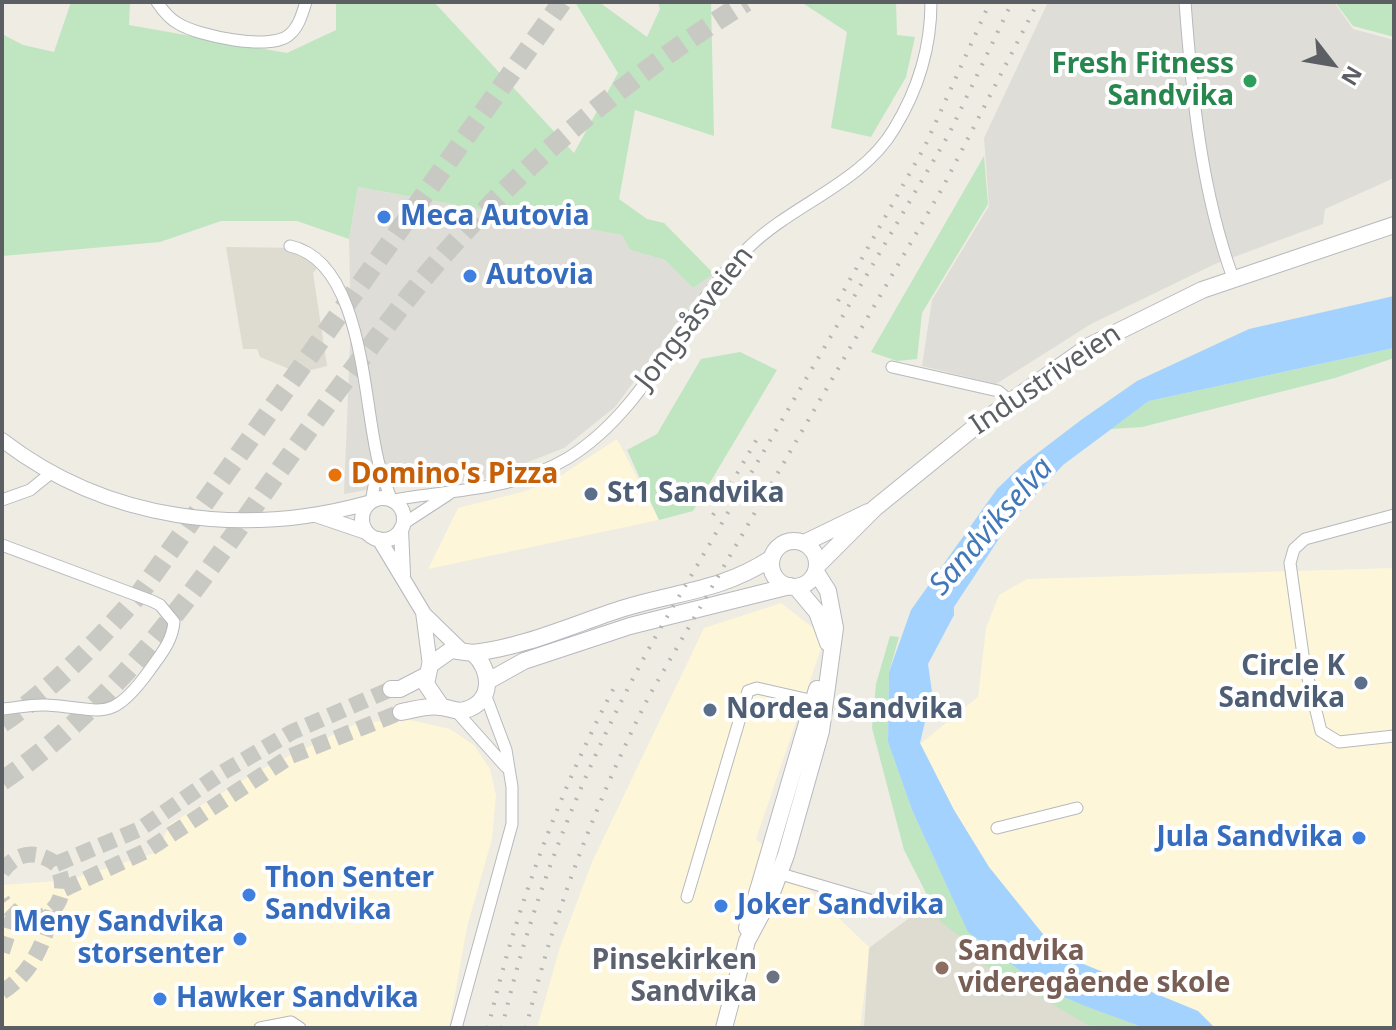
<!DOCTYPE html>
<html>
<head>
<meta charset="utf-8">
<style>
	body { margin:0 }
	#map { position:relative; width:1396px; height:1030px; overflow:hidden; background:#eeece3; font-family:"Noto Sans",sans-serif }
	canvas { display:block }
	.frame { position:absolute; inset:0; border:4px solid #5b5f64; pointer-events:none }
	.north { position:absolute; left:1292px; top:24px; width:80px; height:80px; -webkit-text-stroke:6px #fff; paint-order:stroke; rotate:121deg; font-size:22px; font-weight:700; line-height:32px; text-align:center; color:#5b5f64 }
	.north::after { content:''; display:block; margin:auto; width:28px; height:36px; background:#5b5f64; clip-path:polygon(50% 0,100% 100%,50% 72%,0 100%) }
</style>
</head>
<body>
<div id="map">
<canvas width="1396" height="1030"></canvas>
<div class="frame"></div>
<div class="north">N</div>
</div>
<script>
const context = document.querySelector('canvas').getContext('2d');
context.lineJoin = 'round';
function paint(path, color) { context.fillStyle = color; context.fill(path, 'evenodd'); }
function trace(path, color, width, dash) { context.strokeStyle = color; context.lineWidth = width; context.lineCap = dash ? 'butt' : 'round'; context.setLineDash(dash || []); context.stroke(path); }
function drawText(font, color, halo, rows, align = 'center') {
  context.font = font + ' "Noto Sans",sans-serif'; context.lineWidth = 8; context.setLineDash([]); context.textBaseline = 'middle'; context.strokeStyle = halo; context.fillStyle = color; for (const [text, x, y, turn = 0] of rows) {
    context.save(); context.translate(x, y); context.rotate((+turn || 0) * Math.PI / 180); context.textAlign = isNaN(turn) ? turn : align; if (halo) context.strokeText(text, 0, 0); context.fillText(text, 0, 0); context.restore();
  }
}
paint(new Path2D(`
	M617 439 659 520 428 569 458 508 522 492 554 480Z
	M1394 568V1028H1215L1198 1011 1059 954 989 867 954 810 920 744 978 697 986 628 999 595 1027 579Z
	M781 603 825 637 756 839 870 948 860 1028H537L560 947 592 862 704 628Z
	M406 719 450 729 474 745 490 769 496 795 492 839 467 927 449 1028H2V885L69 880 164 850V837L170 824 260 770 358 723Z`), '#fdf6d8');
paint(new Path2D(`
	M1048 2H1334L1353 29 1394 40V178L1325 209 1323 224 1215 264 1091 324 996 384 922 366 932 300 989 206 984 138Z
	M358 187 622 235 630 250 665 260 693 288 714 274 615 407 564 448 482 480 405 483 344 494 351 322 349 239Z`), '#dfddd7');
paint(new Path2D(`
	M226 247 300 248 318 267 313 273 327 366 299 373 260 357 257 349H243Z
	M948 889 968 932 1145 1028H864L869 948Z`), '#dedbd1');
paint(new Path2D(`
	M71 2H130L129 25 287 53 336 30V2H434L574 153 618 73 575 2H599L647 37 660 9 658 2H711L714 136 635 110 619 199 647 219 664 223 714 274 693 288 665 260 630 250 622 235 358 187 349 239 297 221H221L160 242 2 256V34L23 45 54 52Z
	M801 2 896 3 897 35 915 37 906 77 871 137 831 128 847 32Z
	M1335 2H1394V37L1353 26Z
	M984 156 988 204 922 313 917 359 897 361 871 352Z
	M1394 348V358L1335 378 1142 427 1111 429 1149 401Z
	M740 352 777 370 693 511 659 520 627 450 657 434 701 359Z
	M890 636 899 637 889 672 888 742 912 810 968 931 1085 1006 1145 1028 1088 1025 973 958 967 942 941 922 904 850 872 728 876 684Z`), '#c0e5c1');
paint(new Path2D(`
	M1394 296V348L1149 401 1063 465 1008 525 954 607V615L928 664 932 692 920 743 954 810 989 867 1059 954 1198 1011 1215 1028H1145L1085 1006 1044 988 968 932 912 810 888 742 889 672 911 610 997 489 1022 465 1081 420 1137 381 1249 329Z`), '#a3d2fe');
trace(new Path2D(`
	M56 864 140 829 223 772 292 732 391 689
	M2 872C16 852 36 849 56 864 80 909 27 940 2 900
	M64 889 146 851 291 756 401 712
	M2 952 14 914
	M2 992C32 973 44 944 52 911`), '#c9c9c3', 16, [16, 8]);
trace(new Path2D(`
	M2 723C55 687 98 641 140 593L562 2
	M2 781C115 704 190 598 267 488 310 427 354 367 400 308 493 187 617 83 746 2`), '#c9c9c3', 20, [20, 10]);
const minor = new Path2D(`
	M157 2C163 11 169 19 179 24 199 36 270 51 289 35 299 27 302 14 306 2
	M1185 2C1192 95 1201 190 1233 278
	M290 246C365 262 363 407 379 464 382 476 387 487 391 499
	M892 367 998 391 1009 400
	M2 500 30 490 51 473
	M393 500C454 489 513 491 568 458 648 409 682 310 749 247 793 204 862 183 894 129 918 90 931 47 931 2
	M371 502 378 465
	M1394 515 1305 539 1294 549 1290 563 1304 662 1321 731 1339 742 1394 736
	M403 524 449 494
	M2 545 152 601 160 605 174 622C172 642 161 654 149 671 110 725 102 708 46 705 32 704 16 708 2 709
	M456 711 506 767
	M997 828 1077 808
	M774 872 890 906
	M687 897 748 691 757 688 814 701
	M260 1028 291 1022 300 1028
	M456 1028 512 824V787L506 750 485 694`);
const tertiary = new Path2D(`
	M2 440C107 521 242 538 368 503
	M362 519a21 21 0 1 1 42 0a21 21 0 1 1-42 0Z
	M316 515 366 532
	M401 529 403 575
	M379 539 423 612 430 665
	M423 613 460 649`);
const secondary = new Path2D(`
	M771 564a23 23 0 1 1 46 0a23 23 0 1 1-46 0Z
	M804 543 868 512
	M817 566 875 508 976 426 1089 346 1202 290 1394 225
	M796 587 817 612 828 643
	M473 653C524 647 572 625 621 609 678 591 719 592 772 558
	M488 681 524 661 630 626 790 586
	M391 689H400L427 675
	M401 712C412 710 428 705 440 707 449 707 455 713 465 710 494 702 492 670 473 653L451 650 430 665 426 684 441 706
	M747 928 817 689
	M724 1028 747 941 770 898 786 855 821 731 835 628 828 591 816 572`);
trace(minor, '#b6b9bd', 13);
trace(tertiary, '#b6b9bd', 16);
trace(secondary, '#b7b9bf', 18);
trace(minor, '#fff', 11);
trace(tertiary, '#fff', 14);
trace(secondary, '#fff', 16);
trace(new Path2D(`
	M838 301 925 146 990 2
	M713 515 757 439
	M488 1028C516 908 559 791 617 682
	M502 1028C533 892 586 763 653 641L949 134 1012 2
	M526 1028C554 912 596 802 649 696L943 187 1038 2`), '#b4b5b5', 4, [2, 10]);
for (const [x, y, r, color] of [
	[1250,81,8,"#2e9e5b"],
	[384,217,8,"#3f7fe0"],
	[470,276,8,"#3f7fe0"],
	[335,475,8,"#e8710a"],
	[591,494,8,"#5c6f8a"],
	[1361,683,8,"#5c6f8a"],
	[710,710,8,"#5c6f8a"],
	[1359,838,8,"#3f7fe0"],
	[249,895,8,"#3f7fe0"],
	[721,906,8,"#3f7fe0"],
	[240,939,8,"#3f7fe0"],
	[942,968,8,"#8d6e63"],
	[773,977,8,"#6b7280"],
	[160,999,8,"#3f7fe0"]
]) { const dot = new Path2D(); dot.arc(x, y, r, 0, 2 * Math.PI); context.fillStyle = color; context.fill(dot); trace(dot, '#fff', 3); }
drawText('bold 28px', '#27864d', '#fff', [
	["Fresh Fitness",1234,65],
	["Sandvika",1234,97]
], 'right');
drawText('bold 28px', '#366cbe', '#fff', [
	["Meca Autovia",400,217],
	["Autovia",486,276],
	["Jula Sandvika",1343,838,"right"],
	["Thon Senter",265,879],
	["Sandvika",265,911],
	["Joker Sandvika",737,906],
	["Meny Sandvika",224,923,"right"],
	["storsenter",224,955,"right"],
	["Hawker Sandvika",176,999]
], 'left');
drawText('28px', '#5b5f64', '#fff', [
	["Jongsåsveien",695,318,-52],
	["Industriveien",1046,380,-34]
]);
drawText('bold 28px', '#c56008', '#fff', [
	["Domino's Pizza",351,475]
], 'left');
drawText('bold 28px', '#4e5e75', '#fff', [
	["St1 Sandvika",607,494],
	["Circle K",1345,667,"right"],
	["Sandvika",1345,699,"right"],
	["Nordea Sandvika",726,710]
], 'left');
drawText('bold 28px', '#785e54', '#fff', [
	["Sandvika",958,952],
	["videregående skole",958,984]
], 'left');
drawText('bold 28px', '#5b616d', '#fff', [
	["Pinsekirken",757,961],
	["Sandvika",757,993]
], 'right');
drawText('italic 30px', '#4278b8', '#fff', [
	["Sandvikselva",992,527,-49]
]);
</script>
</body>
</html>
